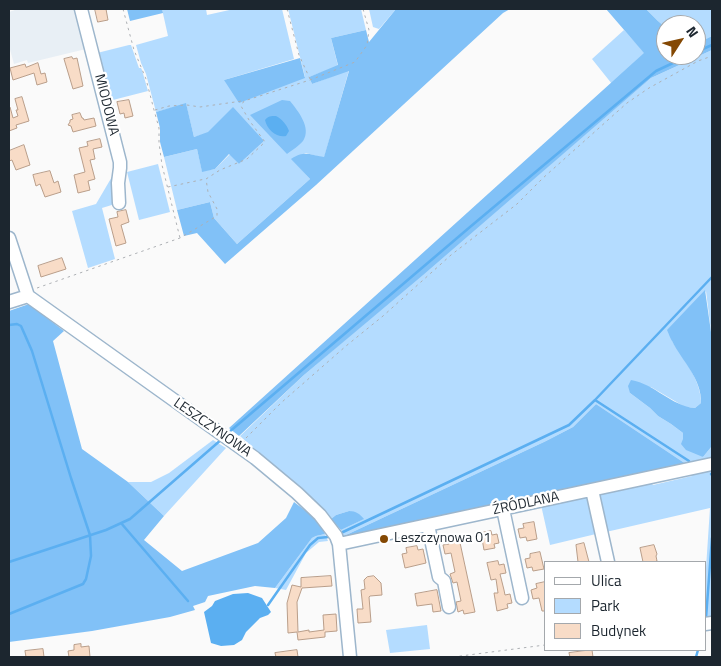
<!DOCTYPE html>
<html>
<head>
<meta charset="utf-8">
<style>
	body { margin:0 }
	#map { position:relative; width:721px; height:666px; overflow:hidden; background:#fafafa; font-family:"Titillium Web",sans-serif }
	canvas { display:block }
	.frame { position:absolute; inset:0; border:10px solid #1c262f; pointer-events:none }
	.legend { position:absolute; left:544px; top:561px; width:162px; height:90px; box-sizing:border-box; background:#fff; border:1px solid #a4a8ac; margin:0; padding:6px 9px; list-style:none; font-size:15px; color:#1c262f }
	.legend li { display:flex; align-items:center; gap:10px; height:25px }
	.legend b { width:25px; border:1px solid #a4a8ac }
	.north { position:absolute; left:656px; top:15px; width:50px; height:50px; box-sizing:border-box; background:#fff; border:1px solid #a4a8ac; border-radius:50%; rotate:55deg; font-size:14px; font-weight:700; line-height:20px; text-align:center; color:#1c262f }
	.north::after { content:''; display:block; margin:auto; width:18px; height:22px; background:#844803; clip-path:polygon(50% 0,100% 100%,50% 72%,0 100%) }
</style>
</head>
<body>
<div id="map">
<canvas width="721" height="666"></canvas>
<div class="frame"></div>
<ul class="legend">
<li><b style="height:6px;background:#fff"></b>Ulica</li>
<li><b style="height:14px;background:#b4dcff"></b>Park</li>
<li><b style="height:14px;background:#f8dcc7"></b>Budynek</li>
</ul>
<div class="north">N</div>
</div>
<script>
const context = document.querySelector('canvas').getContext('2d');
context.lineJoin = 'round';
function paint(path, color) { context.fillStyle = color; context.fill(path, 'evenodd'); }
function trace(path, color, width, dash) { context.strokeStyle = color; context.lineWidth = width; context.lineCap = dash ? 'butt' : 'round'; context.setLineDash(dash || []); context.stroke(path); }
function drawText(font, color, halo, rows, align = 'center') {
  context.font = font + ' "Titillium Web",sans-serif'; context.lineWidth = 4.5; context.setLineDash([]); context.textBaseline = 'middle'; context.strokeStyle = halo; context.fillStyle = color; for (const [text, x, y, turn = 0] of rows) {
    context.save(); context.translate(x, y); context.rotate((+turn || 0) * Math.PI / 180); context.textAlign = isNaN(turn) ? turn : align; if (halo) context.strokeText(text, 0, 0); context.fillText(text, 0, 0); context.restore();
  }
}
paint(new Path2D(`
	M18 9H76L86 49 28 63 27 60 14 64 9 46V12Z`), '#e8eff5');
paint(new Path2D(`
	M162 9H206L207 15 234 9H282L294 59 224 80 305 77 288 9H361L366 30 331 38 338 66 309 77 312 84 349 70 324 158 306 153 292 159 310 179 237 244 214 218 210 202 177 210 164 157 197 149 202 171 215 169 230 154 239 164 264 141 208 133 194 137 186 104 156 112 146 74 141 63 136 45 168 36Z
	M369 9H396L379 29 373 27Z
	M646 9H712V36L697 44 696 25H666V28L658 21Z
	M624 30 645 53 612 84 592 59Z
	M129 45H131L139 68H141L142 70 148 91 109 101 97 53Z
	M712 50V339L706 291 672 341C684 360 701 380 701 403L695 408 685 407 651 387 630 393 650 408 658 416 671 424 683 433V439L703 457 712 446V458L686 464 596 404 573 427 546 441 344 536 341 530 363 519 349 511 336 515 331 519 311 500 240 436 304 375 651 78Z
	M158 164 170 212 139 220 127 172Z
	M113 175 115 204 102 208 115 259 88 268 72 211 96 204Z
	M213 440 226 448 164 516 128 482H151L169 473Z
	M712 469 711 589 712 618 705 619V583L710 508 606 532 599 494 650 481 653 485 692 476V474Z
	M587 497 590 501 596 534 550 545 541 505Z
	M325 534 328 541 319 542 306 553 286 590 275 588 312 538 316 536Z
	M427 625 430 649 390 653 386 630Z`), '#b4dcff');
paint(new Path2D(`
	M127 9H162L163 13 130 21Z
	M396 9H510L503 13 316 185 225 264 197 233 184 236 177 210 210 202 214 218 237 244 310 179 291 159C305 150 310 155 324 157L349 71 312 84 309 77 338 65 331 38 366 30 369 42Z
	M606 9H646L658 21 666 28V55H696V44L712 36V50L651 78 423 275 304 375 239 436 229 428 644 53Z
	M300 58 305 78 239 103 224 80Z
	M282 100 290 101C298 111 312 128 303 141 299 146 292 150 287 154L250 115Z
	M186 103 194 137 208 132 233 107 264 141 239 164 229 154 215 169 202 172 197 149 164 157 160 142V128L156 112Z
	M705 290 712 339V446L703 457 686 450 681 444 683 439V433L671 424 658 416 650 408 630 393 628 386 631 380C655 384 671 406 695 408L701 403C702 379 682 361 672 341 670 338 669 334 667 330Z
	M29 304 64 331 53 341 82 449 128 482 164 516 144 540 182 571 258 543 286 518 294 502C305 510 320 521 325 534L316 536 312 538 275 588 255 586 208 596 205 602 193 606 195 610 170 617 92 631 9 642V311Z
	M596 404 686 464 347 539 344 536 546 441 573 427Z
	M349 511C356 511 360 514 364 519L341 530 331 519 336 515Z`), '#81c1f7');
paint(new Path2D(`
	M276 116C282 119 287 125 289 131L286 136C277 138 267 130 265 120 268 116 271 116 276 116Z
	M248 593 262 598 271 612 268 615 260 618 246 632 242 640 234 645 221 646 211 643 204 612 212 606 215 601 233 594Z`), '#5baff1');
trace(new Path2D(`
	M696 52 712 45
	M9 325 17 324 21 326 32 351 71 478 90 535 91 556 86 579 83 584 9 614
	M595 400 689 461
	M228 433 470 227 656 71 690 55
	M711 474 712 475
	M121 523 188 601
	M343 532 569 425 595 400 712 277
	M9 562 106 530 130 519 222 439
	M268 605 310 545 318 538 328 537
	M706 618 712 538
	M696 657 698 650`), '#5baff1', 2.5);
const building = new Path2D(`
	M95 9H106L108 20 98 22Z
	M72 57 73 59 77 58 83 86 73 89 64 59Z
	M38 63 41 74 45 73 47 82 37 85 34 73 13 80 10 68 25 64 26 67Z
	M22 97 29 121 16 125 17 128 9 131V107H10L13 118 18 116 16 110H18L15 99Z
	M129 100 133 116 125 118 124 113 120 114 117 102Z
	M80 113 82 118H83L84 120 94 118 96 126 73 132 71 126 68 125 70 122V120L73 119 72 115Z
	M100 139 102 147 93 149 95 159 90 160 95 179 88 181 90 190 78 193 74 175 85 172 79 148 88 146 87 142Z
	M24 145 30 165 16 170 12 160 9 161V151Z
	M50 171 54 183 58 181 61 192 45 197 40 184 36 186 33 175Z
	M126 210 129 222 121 225 126 243 116 246 109 219 118 217 117 212Z
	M62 258 66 269 41 277 38 266Z
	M534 522 537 539 527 541 526 537 520 538 518 529 524 528 523 524Z
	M491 531 492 535 497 534 499 543 494 544 495 548 484 550 481 533Z
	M459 538 475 612 464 614 463 610 458 612 456 602 461 601 457 582 453 583 450 574 455 572 451 553 445 554 443 545 449 544 448 540Z
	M584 543 589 562H578L576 545Z
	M654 545 657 554 656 556 657 561H656V562H643L640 548Z
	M417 546 418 550 423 549 426 563 405 568 402 554 407 553 406 548Z
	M540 552 544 569 533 571 532 567 527 568 525 559 530 558V554Z
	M498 561 499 565 504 564 506 573 500 574 504 590 505 595 510 594 512 603 507 604 508 608 497 611 494 593H498L496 579 491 580 487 563Z
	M331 576 332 586 302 588 297 602 298 632 309 630V632L324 630 323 615 336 614 337 631 325 632V637L298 640 297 632 288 633 287 603 292 585 301 587V578Z
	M374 576 381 583 382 595 370 596 369 597 371 622 358 623 357 609H363L361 590 365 589 364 580 367 577Z
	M545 582V611H542L539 598 533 599 531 590 537 588 536 584Z
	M437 590 441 611 433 612 432 604 417 606 415 594Z
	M81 644V647L89 646 90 657H69L68 651 74 650V645Z
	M43 649 44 657H26L25 651Z
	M297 650 298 657H276L275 653Z
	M592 650 593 657H570L569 653Z`);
paint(building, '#f8dcc7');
trace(building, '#b99e8a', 1);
const minor = new Path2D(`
	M81 9 120 162V168L118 183 119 203
	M9 238 28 296 255 458 297 493 320 515 336 536 339 544 350 657
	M9 302 28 296
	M592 490 608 562
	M503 509 522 598
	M428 525 439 577 444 581 449 607
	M339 544 712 464
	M705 624 712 623`);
trace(minor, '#9db6cc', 15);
trace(new Path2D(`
	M123 9 134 50 146 79 154 110 159 128V143L162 165 180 238
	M287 9 299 55 310 79
	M155 110 169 106 187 105 200 107 242 101
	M168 187 205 179
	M37 288 180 238 217 216V209L208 192 206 179 220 170 247 159 265 142 249 120 241 106 244 101 310 80 355 62 367 45 369 30 363 9
	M246 438 282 402 346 346 383 316 451 255 517 204 543 178 627 103 649 88 698 61 712 56
	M453 657 545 645`), '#adb0b4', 1, [2.5, 4]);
trace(minor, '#fff', 12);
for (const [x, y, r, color] of [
	[384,539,5,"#844803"]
]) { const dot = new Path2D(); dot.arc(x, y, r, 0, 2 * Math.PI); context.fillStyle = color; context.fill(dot); trace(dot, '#fff', 2); }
drawText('14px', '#1c262f', '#fff', [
	["MIODOWA",106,105,76],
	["LESZCZYNOWA",212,428,35],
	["ŹRÓDLANA",526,504,-12]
]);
drawText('14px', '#1c262f', '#fff', [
	["Leszczynowa 01",394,539]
], 'left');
</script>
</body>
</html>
